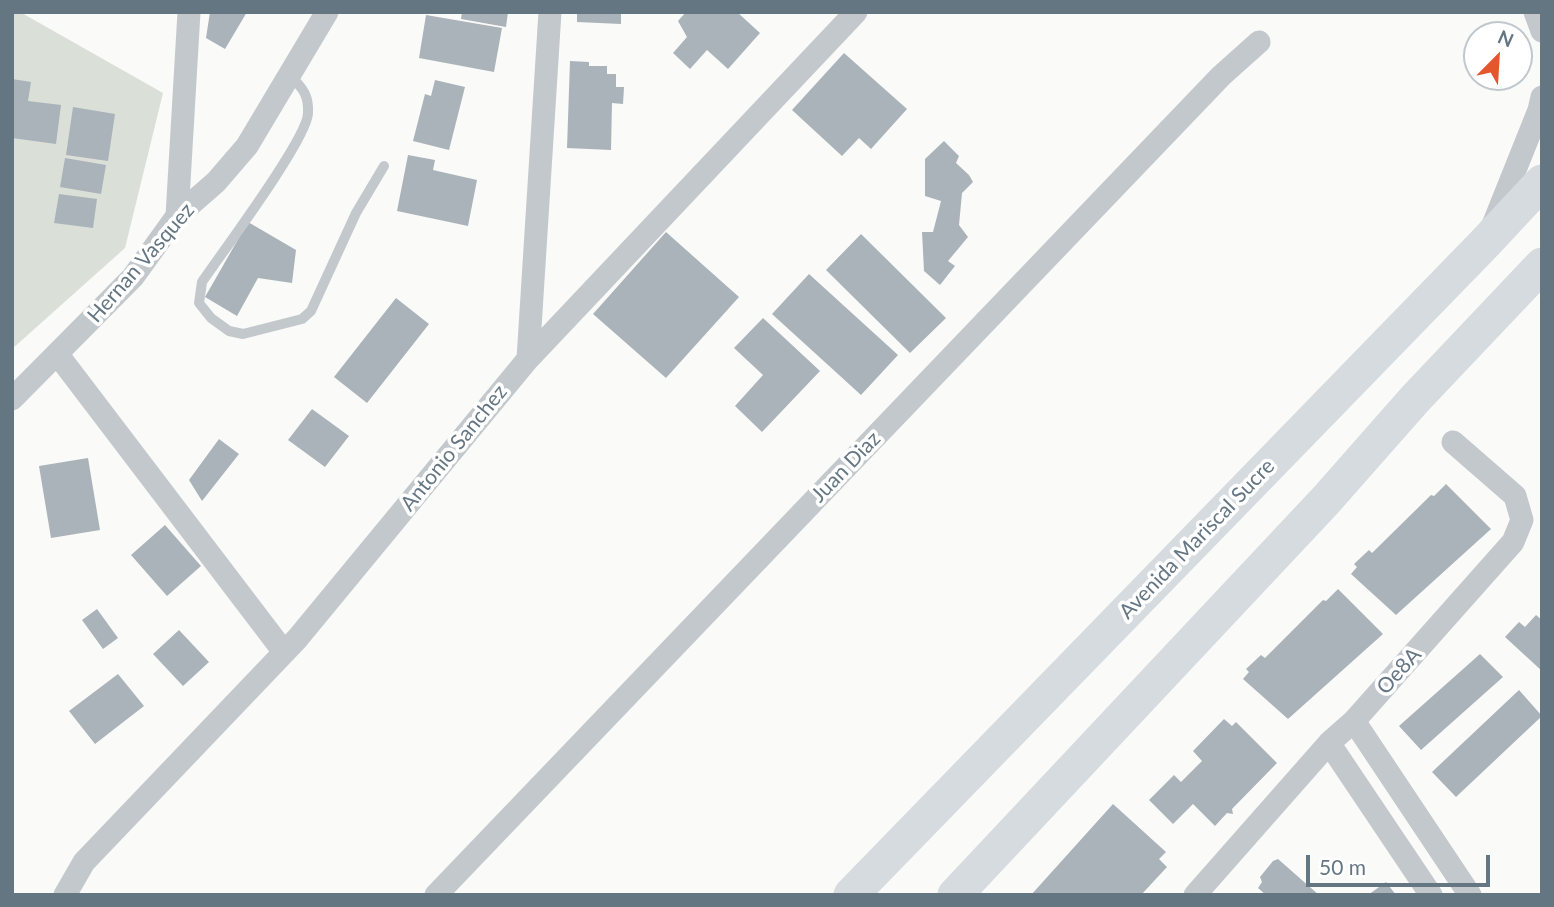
<!DOCTYPE html>
<html>
<head>
<meta charset="utf-8">
<style>
	body { margin:0 }
	#map { position:relative; width:1554px; height:907px; overflow:hidden; background:#fafaf8; font-family:Lato,sans-serif }
	canvas { display:block }
	.frame { position:absolute; inset:0; border:14px solid #657683; pointer-events:none }
	.north { position:absolute; left:1463px; top:21px; width:70px; height:70px; box-sizing:border-box; background:#fff; border:2px solid #c1c8cd; border-radius:50%; rotate:24deg; font-size:19px; font-weight:700; line-height:28px; text-align:center; color:#657683 }
	.north::after { content:''; display:block; margin:auto; width:24px; height:32px; background:#e4572e; clip-path:polygon(50% 0,100% 100%,50% 72%,0 100%) }
	.scale { position:absolute; left:1306px; top:855px; width:184px; height:32px; box-sizing:border-box; border:4px solid #657683; border-top:0; padding-left:9px; font-size:21px; line-height:24px; white-space:nowrap; color:#657683; -webkit-text-stroke:5px #fff; paint-order:stroke }
</style>
</head>
<body>
<div id="map">
<canvas width="1554" height="907"></canvas>
<div class="frame"></div>
<div class="north">N</div>
<div class="scale">50 m</div>
</div>
<script>
const context = document.querySelector('canvas').getContext('2d');
context.lineJoin = 'round';
function paint(path, color) { context.fillStyle = color; context.fill(path, 'evenodd'); }
function trace(path, color, width, dash) { context.strokeStyle = color; context.lineWidth = width; context.lineCap = dash ? 'butt' : 'round'; context.setLineDash(dash || []); context.stroke(path); }
function drawText(font, color, halo, rows, align = 'center') {
  context.font = font + ' Lato,sans-serif'; context.lineWidth = 7; context.setLineDash([]); context.textBaseline = 'middle'; context.strokeStyle = halo; context.fillStyle = color; for (const [text, x, y, turn = 0] of rows) {
    context.save(); context.translate(x, y); context.rotate((+turn || 0) * Math.PI / 180); context.textAlign = isNaN(turn) ? turn : align; if (halo) context.strokeText(text, 0, 0); context.fillText(text, 0, 0); context.restore();
  }
}
paint(new Path2D(`
	M12 12H20L163 93 125 248 12 349Z`), '#dadfd7');
paint(new Path2D(`
	M210 12H247L225 49 206 38Z
	M462 12H508L506 27 461 19Z
	M577 12H621V24L577 22Z
	M686 12H737L760 33 728 69 707 50 690 69 673 53 687 37 678 21Z
	M426 15 502 28 494 72 419 58Z
	M844 53 907 109 871 149 859 138 842 156 792 110Z
	M570 61 589 62V66H607V74H616V87H624L623 104 612 103 611 150 567 148Z
	M12 79 31 82 28 101 61 105 56 144 12 138Z
	M435 80 465 87 449 150 413 141 425 94 431 96Z
	M73 107 115 114 108 161 66 155Z
	M944 141 959 156 956 163 969 175 973 182 962 193 959 225 968 237 948 261 955 266 940 285 924 271 922 232H933L941 201 925 196V159Z
	M408 155 435 160 433 170 477 180 468 226 397 211Z
	M65 158 106 165 101 194 60 187Z
	M59 194 97 199 93 228 54 223Z
	M248 222 296 250 292 283 258 278 237 316 205 297Z
	M666 232 739 297 666 378 593 314Z
	M861 234 946 318 910 353 826 270Z
	M809 274 898 355 861 395 772 314Z
	M396 298 429 324 367 403 334 377Z
	M763 318 820 371 762 432 735 406 763 375 734 348Z
	M312 409 349 436 325 467 288 440Z
	M219 439 239 454 202 501 189 480Z
	M88 458 100 530 51 538 39 466Z
	M1446 484 1491 529 1396 615 1351 574 1357 567 1354 564 1369 550 1372 553 1431 495 1434 496Z
	M165 525 201 566 167 596 131 555Z
	M1338 589 1383 634 1288 719 1243 679 1249 672 1246 669 1261 655 1265 658 1323 600 1326 601Z
	M97 609 118 638 103 649 82 620Z
	M1536 615 1542 620V671L1505 637 1519 622 1525 627Z
	M179 630 209 662 183 686 153 654Z
	M1480 654 1503 677 1421 750 1399 726Z
	M118 674 144 706 95 744 69 711Z
	M1519 690 1542 716 1456 797 1432 772Z
	M1224 719 1232 726 1236 722 1277 763 1232 809 1233 814 1227 813 1215 826 1193 804 1173 824 1149 800 1174 775 1181 782 1202 761 1193 751Z
	M1113 804 1166 852 1159 859 1167 867 1141 895H1031Z
	M1278 859 1319 895H1266L1258 888 1262 882 1260 877 1273 861Z
	M1386 882 1396 895H1368Z`), '#aab3b9');
trace(new Path2D(`
	M290 75C302 88 309 94 308 113 308 138 221 254 202 282L199 303 211 318 229 331 243 334 302 319 311 311 356 213 384 166`), '#c3c8cc', 10);
trace(new Path2D(`
	M1535 12 1542 31
	M177 216 189 12
	M1493 225 1539 110 1542 97
	M58 355 284 652
	M528 359 550 12
	M12 399 133 277 177 216 216 182 247 146 327 12
	M1354 721 1470 895
	M1329 743 1431 895
	M65 895 84 862 297 639 528 359 856 12
	M436 895 1221 76 1259 42
	M1195 895 1329 743 1354 721 1513 542 1522 520 1515 496 1453 442`), '#c3c8cc', 23);
trace(new Path2D(`
	M851 895 1486 242 1542 182
	M955 895 1326 500 1415 399 1542 265`), '#d6dbdf', 35);
drawText('21px', '#657683', '#fff', [
	["Hernan Vasquez",141,263,-49],
	["Antonio Sanchez",454,448,-51],
	["Juan Diaz",846,467,-46],
	["Avenida Mariscal Sucre",1197,539,-46],
	["Oe8A",1399,671,-48]
]);
</script>
</body>
</html>
